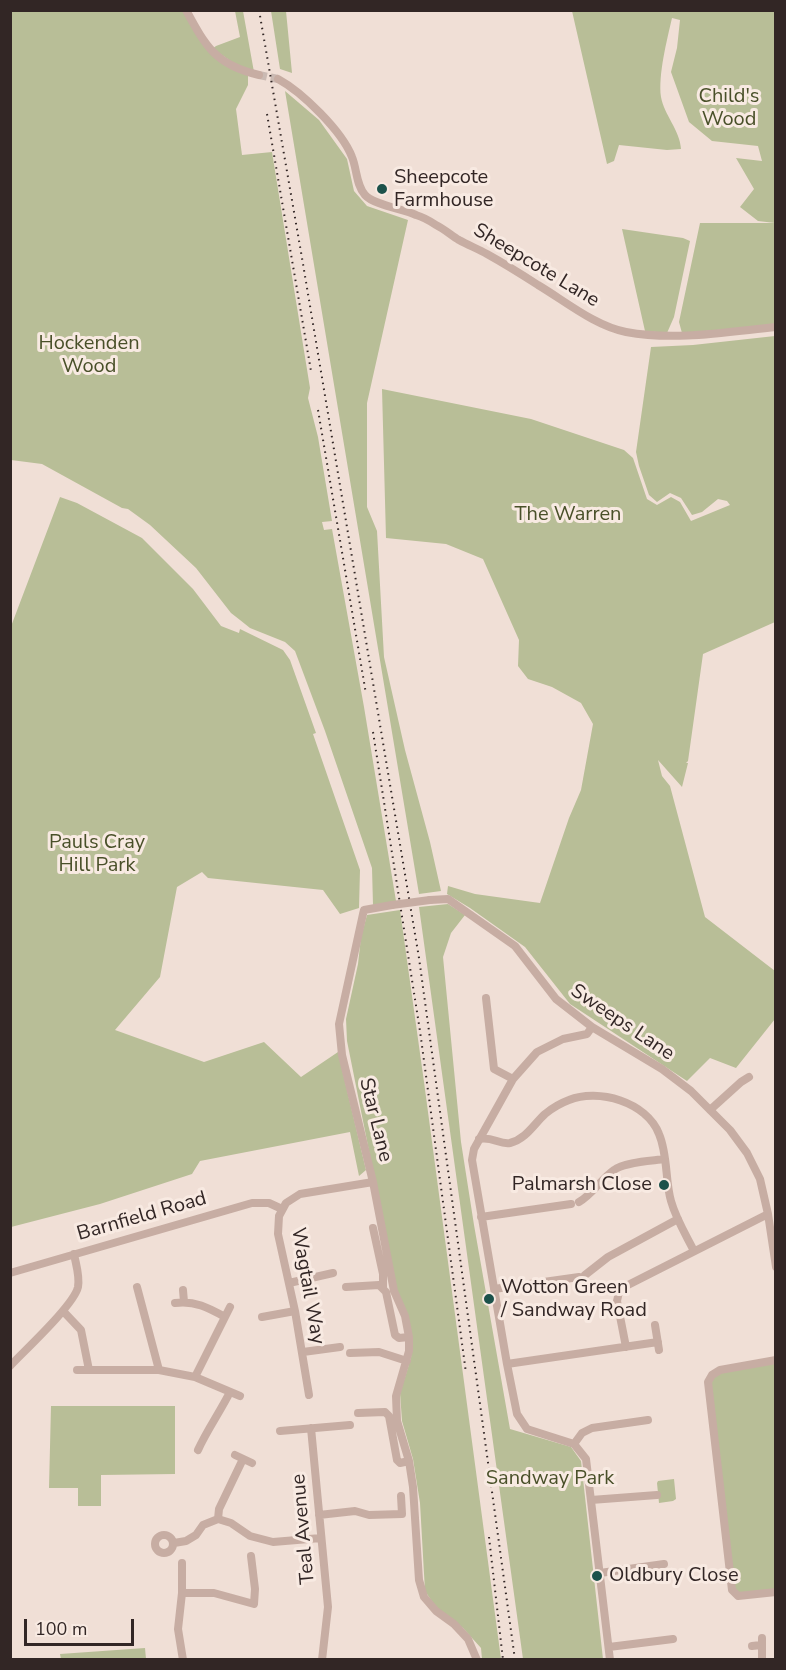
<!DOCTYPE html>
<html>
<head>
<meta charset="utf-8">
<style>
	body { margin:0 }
	#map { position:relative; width:786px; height:1670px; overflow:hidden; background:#f0dfd6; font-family:"Nunito Sans",sans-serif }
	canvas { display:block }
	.frame { position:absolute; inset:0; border:12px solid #322625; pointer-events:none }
	.scale { position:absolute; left:24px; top:1619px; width:110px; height:27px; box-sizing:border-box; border:3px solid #322625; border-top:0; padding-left:8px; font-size:18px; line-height:21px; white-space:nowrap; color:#322625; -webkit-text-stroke:4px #f8eae2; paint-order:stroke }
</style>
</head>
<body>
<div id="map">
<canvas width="786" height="1670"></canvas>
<div class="frame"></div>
<div class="scale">100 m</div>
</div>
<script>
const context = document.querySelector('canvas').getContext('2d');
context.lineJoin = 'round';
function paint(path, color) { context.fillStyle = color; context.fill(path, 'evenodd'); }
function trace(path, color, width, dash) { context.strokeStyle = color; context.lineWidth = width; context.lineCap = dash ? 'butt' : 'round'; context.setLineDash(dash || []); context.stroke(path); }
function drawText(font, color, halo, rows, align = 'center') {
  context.font = font + ' "Nunito Sans",sans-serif'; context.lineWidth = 6; context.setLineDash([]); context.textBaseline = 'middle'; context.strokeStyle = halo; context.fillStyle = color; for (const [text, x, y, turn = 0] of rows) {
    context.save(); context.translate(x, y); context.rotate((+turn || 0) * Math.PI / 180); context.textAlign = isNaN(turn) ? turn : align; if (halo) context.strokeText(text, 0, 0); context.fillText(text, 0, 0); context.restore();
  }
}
paint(new Path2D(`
	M11 11H185L203 42 248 73V85L236 109 242 155 272 152 310 388 308 398 318 437 332 521 322 522 324 530 332 529 364 707 396 901 373 905 372 868 325 731 295 651 285 642 250 628 240 620 231 613 196 568 150 525 128 509 122 508 42 464 11 460Z
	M235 11H243L254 72 233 64 212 49 216 46 240 37Z
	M271 11H286L292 73 280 69Z
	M572 11H775V325L682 333 679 322 700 223H775L758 221 740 207 754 189 736 158 762 161 758 146 712 141 689 122 671 72 677 48 680 20 672 18C667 40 658 75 661 97 664 115 680 130 681 149L667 150 619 145 614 161 607 164Z
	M285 91 319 120 347 159 354 191 367 206 408 220 367 403V507L377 531 384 657 405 750 430 842 441 891 419 894Z
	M622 229 683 238 690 241 674 317 667 333 645 331Z
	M775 336V622L703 654 688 761 686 763H688L682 787 658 760 662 776 670 786 705 917 775 971V1019L736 1068 710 1058 687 1081 570 1004 525 947 470 908 447 894 448 886 475 894 540 903 569 818 581 790 593 724 581 703 552 687 528 679 518 666 519 640 483 559 446 544 386 538 382 389 531 419 624 450 633 458 647 499 657 505 671 497 680 502 691 521 730 505 727 501 718 499 702 512 692 515 681 498 670 493 657 502 649 495 639 466 636 452 651 347 693 345Z
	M60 497 77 503 142 538 193 589 221 626 239 633 240 629 283 650 290 660 316 733 313 734 360 870 359 908 340 914 323 890 208 878 202 872 177 887 160 977 115 1030 204 1062 264 1042 301 1077 338 1052 366 1170 359 1176 350 1132 200 1161 192 1174 100 1204 11 1227 10 629Z
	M448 904 465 915 451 933 443 957 461 1142 474 1225 510 1429 571 1447 581 1461 603 1659H523L419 907Z
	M400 910 424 1082 501 1659H482L481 1648 463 1628 437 1609 425 1591 420 1503 413 1459 402 1421 400 1393 411 1358 412 1342 397 1291 347 1041 346 1019 358 964 361 937 367 915Z
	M775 1360V1592L735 1595 710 1378 712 1375Z
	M51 1406H175V1474L101 1475V1506H78V1488H49Z
	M674 1479 676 1499 673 1501 659 1503 657 1483 658 1481Z
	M145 1648 146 1659H61L60 1654Z`), '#b8be97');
trace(new Path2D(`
	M259 75 278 79`), '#cabab3', 8, [8, 4]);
trace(new Path2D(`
	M186 10C206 47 216 65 259 75
	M278 79C302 92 342 131 352 157 357 169 356 185 365 195 374 205 403 209 416 215 423 217 430 221 436 225 444 229 451 235 459 240 468 245 478 249 487 254 505 264 521 274 538 285 565 301 595 326 626 332 675 341 726 332 776 327
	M430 900 448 899 515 946 556 999 592 1027 662 1069 691 1091 730 1130 747 1153 760 1179 768 1214 776 1267
	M392 905 364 910 363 914 339 1024 342 1055 373 1182 394 1291 405 1316 409 1337V1351L396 1396 397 1421 409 1461 413 1487 419 1580 424 1597 436 1611 454 1624 468 1639 477 1660
	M486 998 494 1069 513 1079
	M592 1027 587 1034 563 1039 537 1052 513 1079 474 1149 472 1160 507 1364 517 1414 527 1429 574 1444 586 1459 610 1660
	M710 1110 741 1082 749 1077
	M479 1139C492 1136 500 1145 510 1143 526 1139 534 1124 545 1114 551 1109 561 1103 569 1100 598 1088 647 1102 659 1134 668 1155 665 1180 671 1201 676 1219 686 1235 694 1251
	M579 1202C593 1194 601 1179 614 1170 624 1162 651 1161 665 1159
	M481 1217 571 1204
	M373 1228 383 1274V1288
	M10 1273 252 1203H269L282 1209
	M585 1275 608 1257 678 1219
	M289 1283 333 1273
	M137 1287 159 1370
	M346 1287 379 1285 386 1292 395 1335 399 1338 409 1337
	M494 1289 579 1277
	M183 1290 184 1302
	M175 1303C194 1300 209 1308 225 1317
	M63 1311 81 1330 89 1370H159L195 1377 240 1396
	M262 1317 295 1311
	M655 1325 659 1350
	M626 1347 617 1301 619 1292 626 1286 768 1214
	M303 1352 340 1347
	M350 1353 379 1352 407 1361
	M776 1360 720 1370 712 1375 708 1382 732 1590 738 1596 776 1592
	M507 1364 658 1342
	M10 1366C25 1350 74 1305 78 1287 80 1276 76 1265 74 1254
	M77 1370H89
	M195 1377 230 1307
	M309 1395 295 1311 278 1234 279 1216 286 1203 300 1194 373 1182
	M358 1413 385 1412 389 1416 397 1460 400 1463 409 1461
	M311 1428 328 1607 322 1660
	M280 1431 350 1425
	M574 1444 582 1433 592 1428 648 1420
	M198 1450C207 1430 220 1412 230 1392
	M235 1455 252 1463
	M591 1500 657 1495
	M319 1515 355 1511 369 1515 402 1514 401 1496
	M218 1519 219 1509 243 1459
	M155 1544a9 9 0 1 1 18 0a9 9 0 1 1-18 0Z
	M174 1543 186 1541 196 1535 203 1525 218 1519 231 1523 250 1536 273 1542 321 1538
	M182 1563V1593L178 1629 183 1660
	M600 1573 664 1564
	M182 1593H214L254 1604 255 1589 251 1556
	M762 1638V1660
	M752 1646 761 1645
	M609 1647 673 1639`), '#c7ada3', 8);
trace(new Path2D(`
	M259 10 302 258 419 958 515 1660
	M267 114 311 371
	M318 410 366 694
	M373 732 420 1031 466 1373
	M489 1537 503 1660`), '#322625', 2, [1.5, 4.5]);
trace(new Path2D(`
	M392 905 430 900`), '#c7ada3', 8);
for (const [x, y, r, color] of [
	[382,189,6,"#1c524b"],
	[664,1185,6,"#1c524b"],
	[489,1299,6,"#1c524b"],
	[597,1576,6,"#1c524b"]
]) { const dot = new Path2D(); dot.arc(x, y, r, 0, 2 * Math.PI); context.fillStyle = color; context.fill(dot); trace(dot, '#f8eae2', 2); }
drawText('20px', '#495029', '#f8eae2', [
	["Child's",729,97],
	["Wood",729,120],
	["Hockenden",89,344],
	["Wood",89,367],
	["The Warren",568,515],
	["Pauls Cray",97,843],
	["Hill Park",97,866],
	["Sandway Park",550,1479]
]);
drawText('20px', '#322625', '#f8eae2', [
	["Sheepcote",394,178],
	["Farmhouse",394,201],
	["Palmarsh Close",652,1185,"right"],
	["Wotton Green",501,1288],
	["/ Sandway Road",501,1311],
	["Oldbury Close",609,1576]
], 'left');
drawText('20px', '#322625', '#f8eae2', [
	["Sheepcote Lane",536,266,31],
	["Sweeps Lane",622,1023,34],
	["Star Lane",375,1120,76],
	["Barnfield Road",142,1217,-16],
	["Wagtail Way",307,1286,80],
	["Teal Avenue",304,1529,-95]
]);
</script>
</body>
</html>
